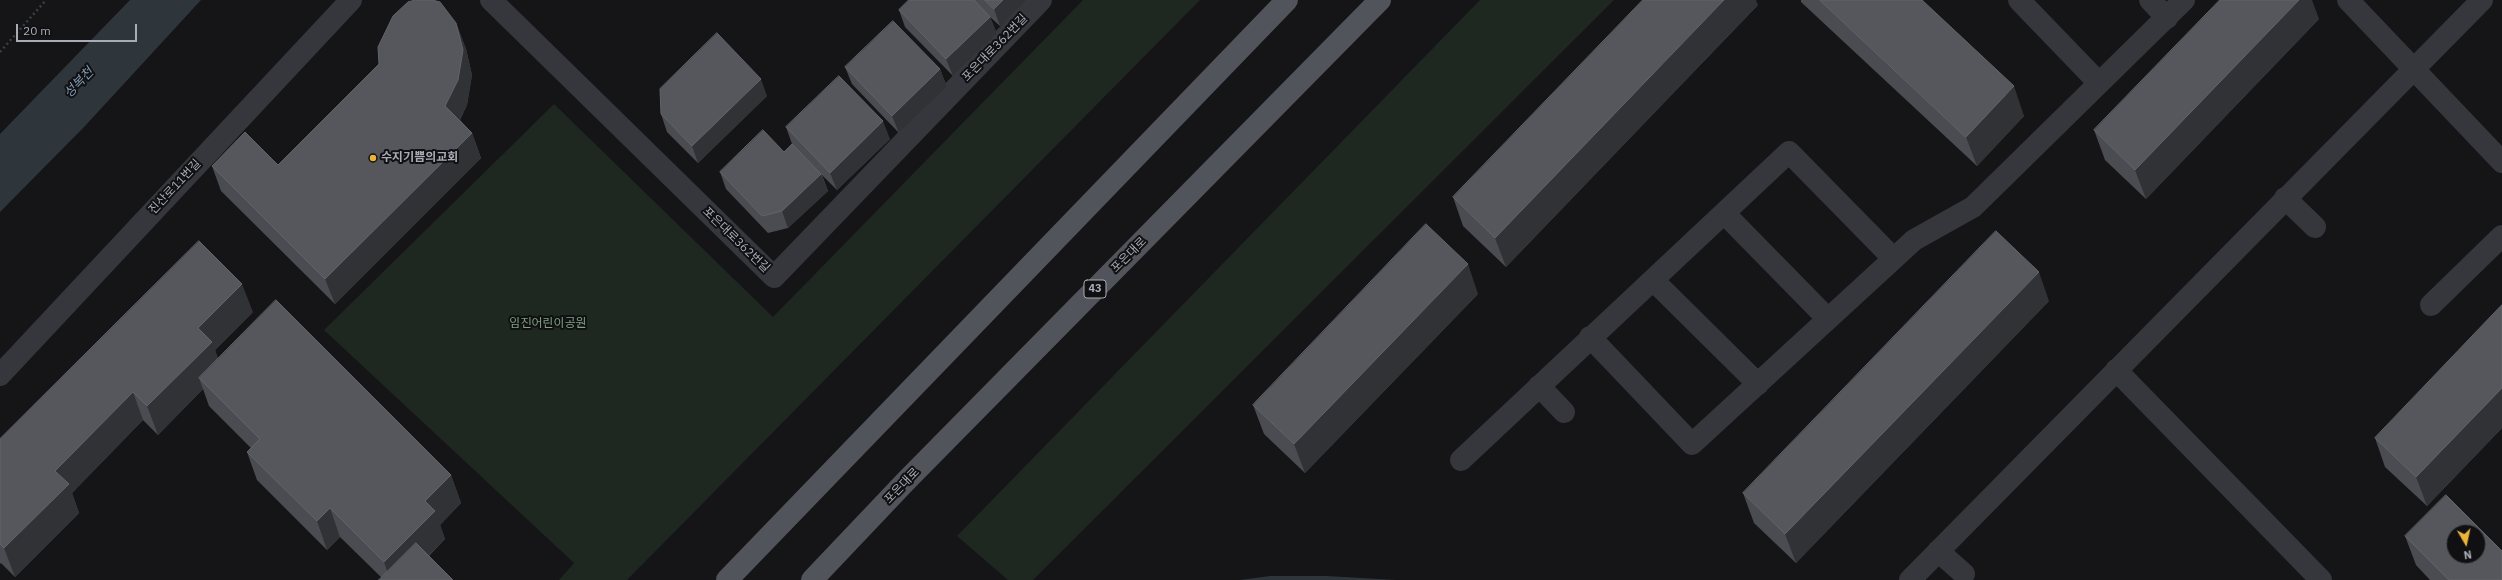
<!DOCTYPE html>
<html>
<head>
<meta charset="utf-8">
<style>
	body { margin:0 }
	#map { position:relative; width:2502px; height:580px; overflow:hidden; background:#151517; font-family:"IBM Plex Sans",sans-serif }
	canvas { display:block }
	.north { position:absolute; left:2446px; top:524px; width:40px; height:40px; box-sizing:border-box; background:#101012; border:1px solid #4d4e54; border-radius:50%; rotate:171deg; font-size:11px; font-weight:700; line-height:16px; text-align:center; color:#a8acb7 }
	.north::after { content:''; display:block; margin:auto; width:14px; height:18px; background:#eab33a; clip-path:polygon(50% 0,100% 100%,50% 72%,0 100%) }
	.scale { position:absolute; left:16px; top:24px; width:121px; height:18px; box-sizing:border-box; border:2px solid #a8acb7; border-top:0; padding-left:5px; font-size:12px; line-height:14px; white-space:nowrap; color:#a8acb7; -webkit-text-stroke:3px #101012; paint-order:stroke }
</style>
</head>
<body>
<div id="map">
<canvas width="2502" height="580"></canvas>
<div class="north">N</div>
<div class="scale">20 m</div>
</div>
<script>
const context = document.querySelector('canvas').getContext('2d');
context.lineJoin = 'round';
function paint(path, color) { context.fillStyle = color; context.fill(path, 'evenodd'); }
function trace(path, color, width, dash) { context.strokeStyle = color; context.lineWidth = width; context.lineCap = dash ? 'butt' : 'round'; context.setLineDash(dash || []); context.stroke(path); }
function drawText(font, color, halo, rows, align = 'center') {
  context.font = font + ' "IBM Plex Sans","Noto Sans KR",sans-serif'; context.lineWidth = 4; context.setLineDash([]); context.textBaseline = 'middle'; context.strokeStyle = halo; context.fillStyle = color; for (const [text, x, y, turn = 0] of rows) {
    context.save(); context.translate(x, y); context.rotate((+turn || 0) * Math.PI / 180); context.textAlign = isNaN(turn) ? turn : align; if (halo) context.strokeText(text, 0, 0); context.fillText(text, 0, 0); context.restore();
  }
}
paint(new Path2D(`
	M1083 0H1200L627 580H559L574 563 324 330 554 104 773 317Z
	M1480 0H1614L1033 580H1008L957 536Z`), '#1f2721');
paint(new Path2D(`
	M130 0H201L85 126 0 212V134Z
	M1270 576H1326L1396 580H1240Z`), '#2e363c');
trace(new Path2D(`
	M0 52 46 0`), '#3c3e43', 2.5, [2, 3]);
trace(new Path2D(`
	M2019 0 2099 83
	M2150 0 2167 18
	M2348 0 2502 162
	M2285 198 2315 227
	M1724 213 1827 318
	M1653 280 1758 384
	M2431 305 2502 236
	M1590 337 1692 444 1914 240 1973 207 2184 0
	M2116 370 2321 580
	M1539 386 1564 412
	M1461 460 1789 152 1893 258
	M1938 551 1964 574
	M1910 580 2482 0`), '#36373c', 22);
trace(new Path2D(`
	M491 0 774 277 1041 0
	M0 375 351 0`), '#36373c', 22);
trace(new Path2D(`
	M727 580 1287 0
	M812 580 906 481 1380 0`), '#52545b', 22);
paint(new Path2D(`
	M909 0H1027L1000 26 990 17 997 34 953 76 905 27 899 10Z
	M1801 0H1922L2024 116 1977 166 1801 2Z
	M1758 5 1506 267 1463 226 1453 197Z
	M2319 19 2146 199 2105 160 2094 130Z
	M456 23 466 49 472 75 467 105 460 120 472 133 481 158 335 304 221 191 212 166 278 165Z
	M845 67 940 69 947 87 899 133 852 84Z
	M767 96 698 163 667 132 661 114Z
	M786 127 890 139 837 190 822 175 828 191 788 228 768 233 726 189 720 172 784 152 792 144Z
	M1478 294 1305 473 1264 434 1253 405Z
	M2049 301 1796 563 1754 523 1743 493Z
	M2502 305V428L2427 506 2385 467 2375 438Z
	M253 312 215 350 218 359 451 475 461 503 440 525 445 539 429 556 382 578 340 537 327 550 257 480 247 452 251 448 209 406 203 389 158 435 143 420 72 493 79 513 15 577 1 563 0 564V439Z
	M2405 536 2502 580H2430L2416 565Z`), '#4b4c52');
paint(new Path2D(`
	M1003 0H1027L1000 26 994 9Z
	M1724 0H1756L1758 5 1506 267 1495 238Z
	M2299 0H2312L2319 19 2146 199 2135 170Z
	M990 17 997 34 953 76 946 59Z
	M456 23 466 49 472 75 467 105 454 131 445 106Z
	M940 69 947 87 899 133 892 116Z
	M761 79 767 96 698 163 692 146Z
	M2014 86 2024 116 1977 166 1966 137Z
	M883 121 890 139 837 190 830 173Z
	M472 133 481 158 335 304 325 279Z
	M821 174 828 191 788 228 782 211Z
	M1468 264 1478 294 1305 473 1294 444Z
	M2039 272 2049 301 1796 563 1785 534Z
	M242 284 253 312 215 350 222 370 199 378 203 389 158 435 147 406 198 328Z
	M2502 388V428L2427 506 2416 477Z
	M133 392 143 420 72 493 79 513 15 577 4 548 55 471Z
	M451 475 461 503 440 525 445 539 404 580H390L384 562 425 501Z
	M330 508 340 537 327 550 317 521Z`), '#313236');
const building = new Path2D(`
	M416 0H432L440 2 456 23 463 50 458 80 445 106 472 133 325 279 212 166 245 132 278 165 379 64 378 47 393 16 408 2Z
	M909 0H974L990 17 946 59 899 10Z
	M985 0H1003L994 9Z
	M1643 0H1724L1495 238 1453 197Z
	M1820 0H1922L2014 86 1966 137Z
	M2220 0H2299L2135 170 2094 130Z
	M893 21 940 69 892 116 845 67Z
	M717 33 761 79 692 146 661 114 660 89Z
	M839 76 883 121 830 173 786 127Z
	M763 130 784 152 792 144 821 174 782 211 762 216 720 172Z
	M1426 224 1468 264 1294 444 1253 405Z
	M1996 231 2039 272 1785 534 1743 493Z
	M199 241 242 284 198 328 212 342 147 406 133 392 55 471 69 484 4 548 0 544V439Z
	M276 300 451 475 425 501 435 511 384 562 330 508 317 521 247 452 260 439 199 378Z
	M2502 305V388L2416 477 2375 438Z
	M2446 495 2502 551V580H2449L2405 536ZM2454 532H2478V556H2454Z
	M416 543 453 580H379Z`);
paint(building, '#55575d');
trace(building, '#62646b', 1);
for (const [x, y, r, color] of [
	[373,158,4,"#eab33a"]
]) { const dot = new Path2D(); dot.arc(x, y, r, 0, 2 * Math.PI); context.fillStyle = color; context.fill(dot); trace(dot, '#101012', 1.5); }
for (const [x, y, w] of [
	[1095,289,22]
]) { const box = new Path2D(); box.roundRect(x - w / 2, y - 9, w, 18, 3); context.fillStyle = '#101012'; context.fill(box); trace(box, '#a8acb7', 1); }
drawText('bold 11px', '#a8acb7', null, [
	["43",1095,289]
]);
drawText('12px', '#a8acb7', '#101012', [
	["포은대로362번길",995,48,-46],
	["진산로11번길",175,187,-47],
	["포은대로362번길",736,240,44],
	["포은대로",1129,255,-45],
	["포은대로",902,486,-46]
]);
drawText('bold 12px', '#a8acb7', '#101012', [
	["수지기쁨의교회",381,158]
], 'left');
drawText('12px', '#7fa182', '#101012', [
	["임진어린이공원",548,324]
]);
drawText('italic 13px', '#8099b0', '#101012', [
	["성복천",79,83,-46]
]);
</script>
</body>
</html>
